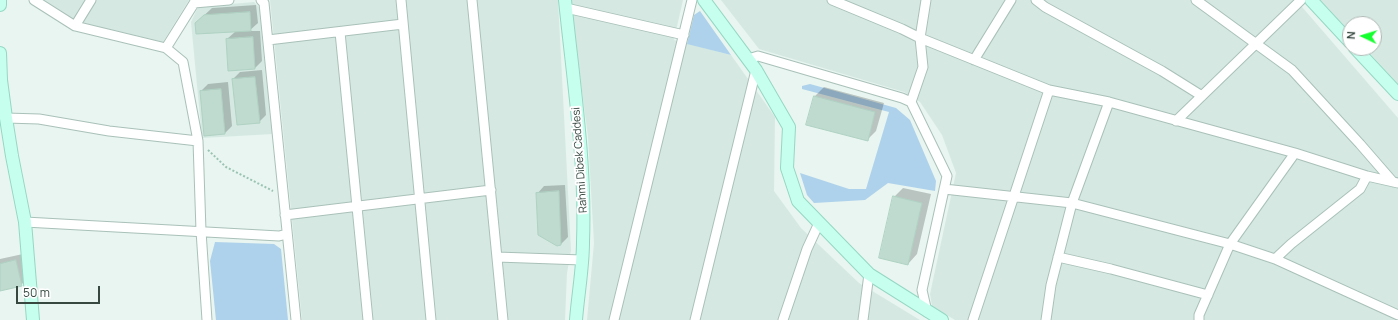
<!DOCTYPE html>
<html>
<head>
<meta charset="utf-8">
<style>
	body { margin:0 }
	#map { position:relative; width:1398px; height:320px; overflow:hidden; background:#e8f5f0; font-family:Manrope,sans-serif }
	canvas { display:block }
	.north { position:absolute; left:1342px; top:16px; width:40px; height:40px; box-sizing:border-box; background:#fff; border:1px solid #afb6b3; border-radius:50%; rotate:274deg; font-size:11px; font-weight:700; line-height:16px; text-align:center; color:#364840 }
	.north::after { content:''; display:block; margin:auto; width:14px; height:18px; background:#14ff2e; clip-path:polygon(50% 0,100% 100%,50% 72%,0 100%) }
	.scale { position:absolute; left:16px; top:286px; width:84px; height:18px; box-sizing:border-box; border:2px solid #364840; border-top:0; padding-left:5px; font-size:12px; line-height:14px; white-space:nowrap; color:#364840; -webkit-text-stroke:3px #fff; paint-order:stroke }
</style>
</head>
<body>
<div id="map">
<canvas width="1398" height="320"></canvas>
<div class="north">N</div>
<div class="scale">50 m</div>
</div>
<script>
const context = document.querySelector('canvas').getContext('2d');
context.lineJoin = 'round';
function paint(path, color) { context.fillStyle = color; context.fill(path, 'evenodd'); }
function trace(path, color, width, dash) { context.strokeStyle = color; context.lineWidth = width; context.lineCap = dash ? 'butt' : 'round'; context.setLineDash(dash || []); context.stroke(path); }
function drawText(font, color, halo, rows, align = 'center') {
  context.font = font + ' Manrope,sans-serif'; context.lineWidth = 4; context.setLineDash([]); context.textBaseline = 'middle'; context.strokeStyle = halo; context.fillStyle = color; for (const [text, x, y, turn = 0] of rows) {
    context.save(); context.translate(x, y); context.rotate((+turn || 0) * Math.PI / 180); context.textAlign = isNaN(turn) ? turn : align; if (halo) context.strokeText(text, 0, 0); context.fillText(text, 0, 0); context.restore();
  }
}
paint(new Path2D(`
	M41 0H189L163 42 74 21Z
	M270 0H558L571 250 567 273 565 320H302Z
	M570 0H683L674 40 731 55 775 117 774 191 801 228 859 283 920 320H587L594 243 588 137Z
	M721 0H1296L1398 118V320H955L932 306 930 294 956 173 942 135 920 102 904 92 759 49Z
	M1320 0H1398V84L1365 48H1374V24H1350V32Z
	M254 2 260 8 273 134 202 138 191 22 198 7Z`), '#d5e9e2');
paint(new Path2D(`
	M700 11 731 55 687 44 694 15Z
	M810 84 896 108 910 120 936 181 935 191 888 183 865 200 814 203 807 195 800 173 849 189H866L889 112 802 89V86Z
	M215 242 274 244 281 249 288 320H216L210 261Z`), '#aed2eb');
paint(new Path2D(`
	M256 5 258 23 249 31H260L262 61 255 68 227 39 236 31 196 23 212 8Z
	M262 70 266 115 259 122 233 79 240 72Z
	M228 82 232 126 225 133 201 91 208 84Z
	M824 87 884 103 876 131 867 140 807 124 815 96Z
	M565 185 568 237 561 244 537 194 544 186Z
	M903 188 931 194 917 254 908 264 894 197Z
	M23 254 28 278 21 285 0 290V259Z`), '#0003');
const building = new Path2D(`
	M250 12 251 31 196 34 195 23 204 15Z
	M253 37 255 69 228 71 226 39Z
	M255 77 260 123 237 125 232 79Z
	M221 89 225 134 204 136 200 91Z
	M814 96 875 112 868 141 806 125Z
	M559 191 561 245 557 246 538 235 536 193Z
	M893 196 922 203 908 265 879 258Z
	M16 260 22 286 0 291V264Z`);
paint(building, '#bfdace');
trace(building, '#afd2c3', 1);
const street = new Path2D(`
	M34 0 75 26 166 48 183 62 198 141 201 231 207 320
	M261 0 264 3 296 320
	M401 0 431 320
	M472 0 503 320
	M832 0 902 29 920 38 1049 90 1109 102 1295 153 1367 176 1398 183
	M1036 0 1045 7 1162 71 1202 96
	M1196 0 1292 70 1360 144 1393 182
	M194 3 229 0
	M566 8 684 35
	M75 26 91 0
	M340 32 368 320
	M268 40 403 24
	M166 48 196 0
	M748 59 758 56 902 98 911 102 947 176 922 290 927 312
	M974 60 1011 0
	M911 102 923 67 920 38 926 0
	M6 118 39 119 109 131 198 141
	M1176 121 1301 0
	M944 189 1072 203 1230 244 1275 259 1398 315
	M285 215 491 190
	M25 222 279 236 287 234
	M497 257 582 260
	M1058 257 1111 269 1208 295
	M1275 259 1291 244 1360 189 1367 176
	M614 320 692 0
	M695 320 756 70
	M783 320 807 249 819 223
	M863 320 869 274
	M973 320 1049 90
	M1046 320 1051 285 1072 203 1109 102
	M1199 320V315L1230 244 1295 153`);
const secondary = new Path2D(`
	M565 0C573 80 586 161 583 242 583 268 578 294 576 320
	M704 0 756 70 789 127 787 168 798 201 869 274 942 320
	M1311 0 1350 42
	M0 5V0
	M1355 48 1398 94
	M0 53 1 80 6 118 12 156 25 222 33 320`);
trace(street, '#a9c1b8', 11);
trace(secondary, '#95d7c3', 14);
trace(new Path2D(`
	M208 150 226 167 273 191`), '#9ac3b3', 2, [2, 2]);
trace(street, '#fff', 9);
trace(secondary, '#c7ffef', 12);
drawText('11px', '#364840', '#fff', [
	["Rahmi Dibek Caddesi",580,160,-94]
]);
</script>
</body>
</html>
